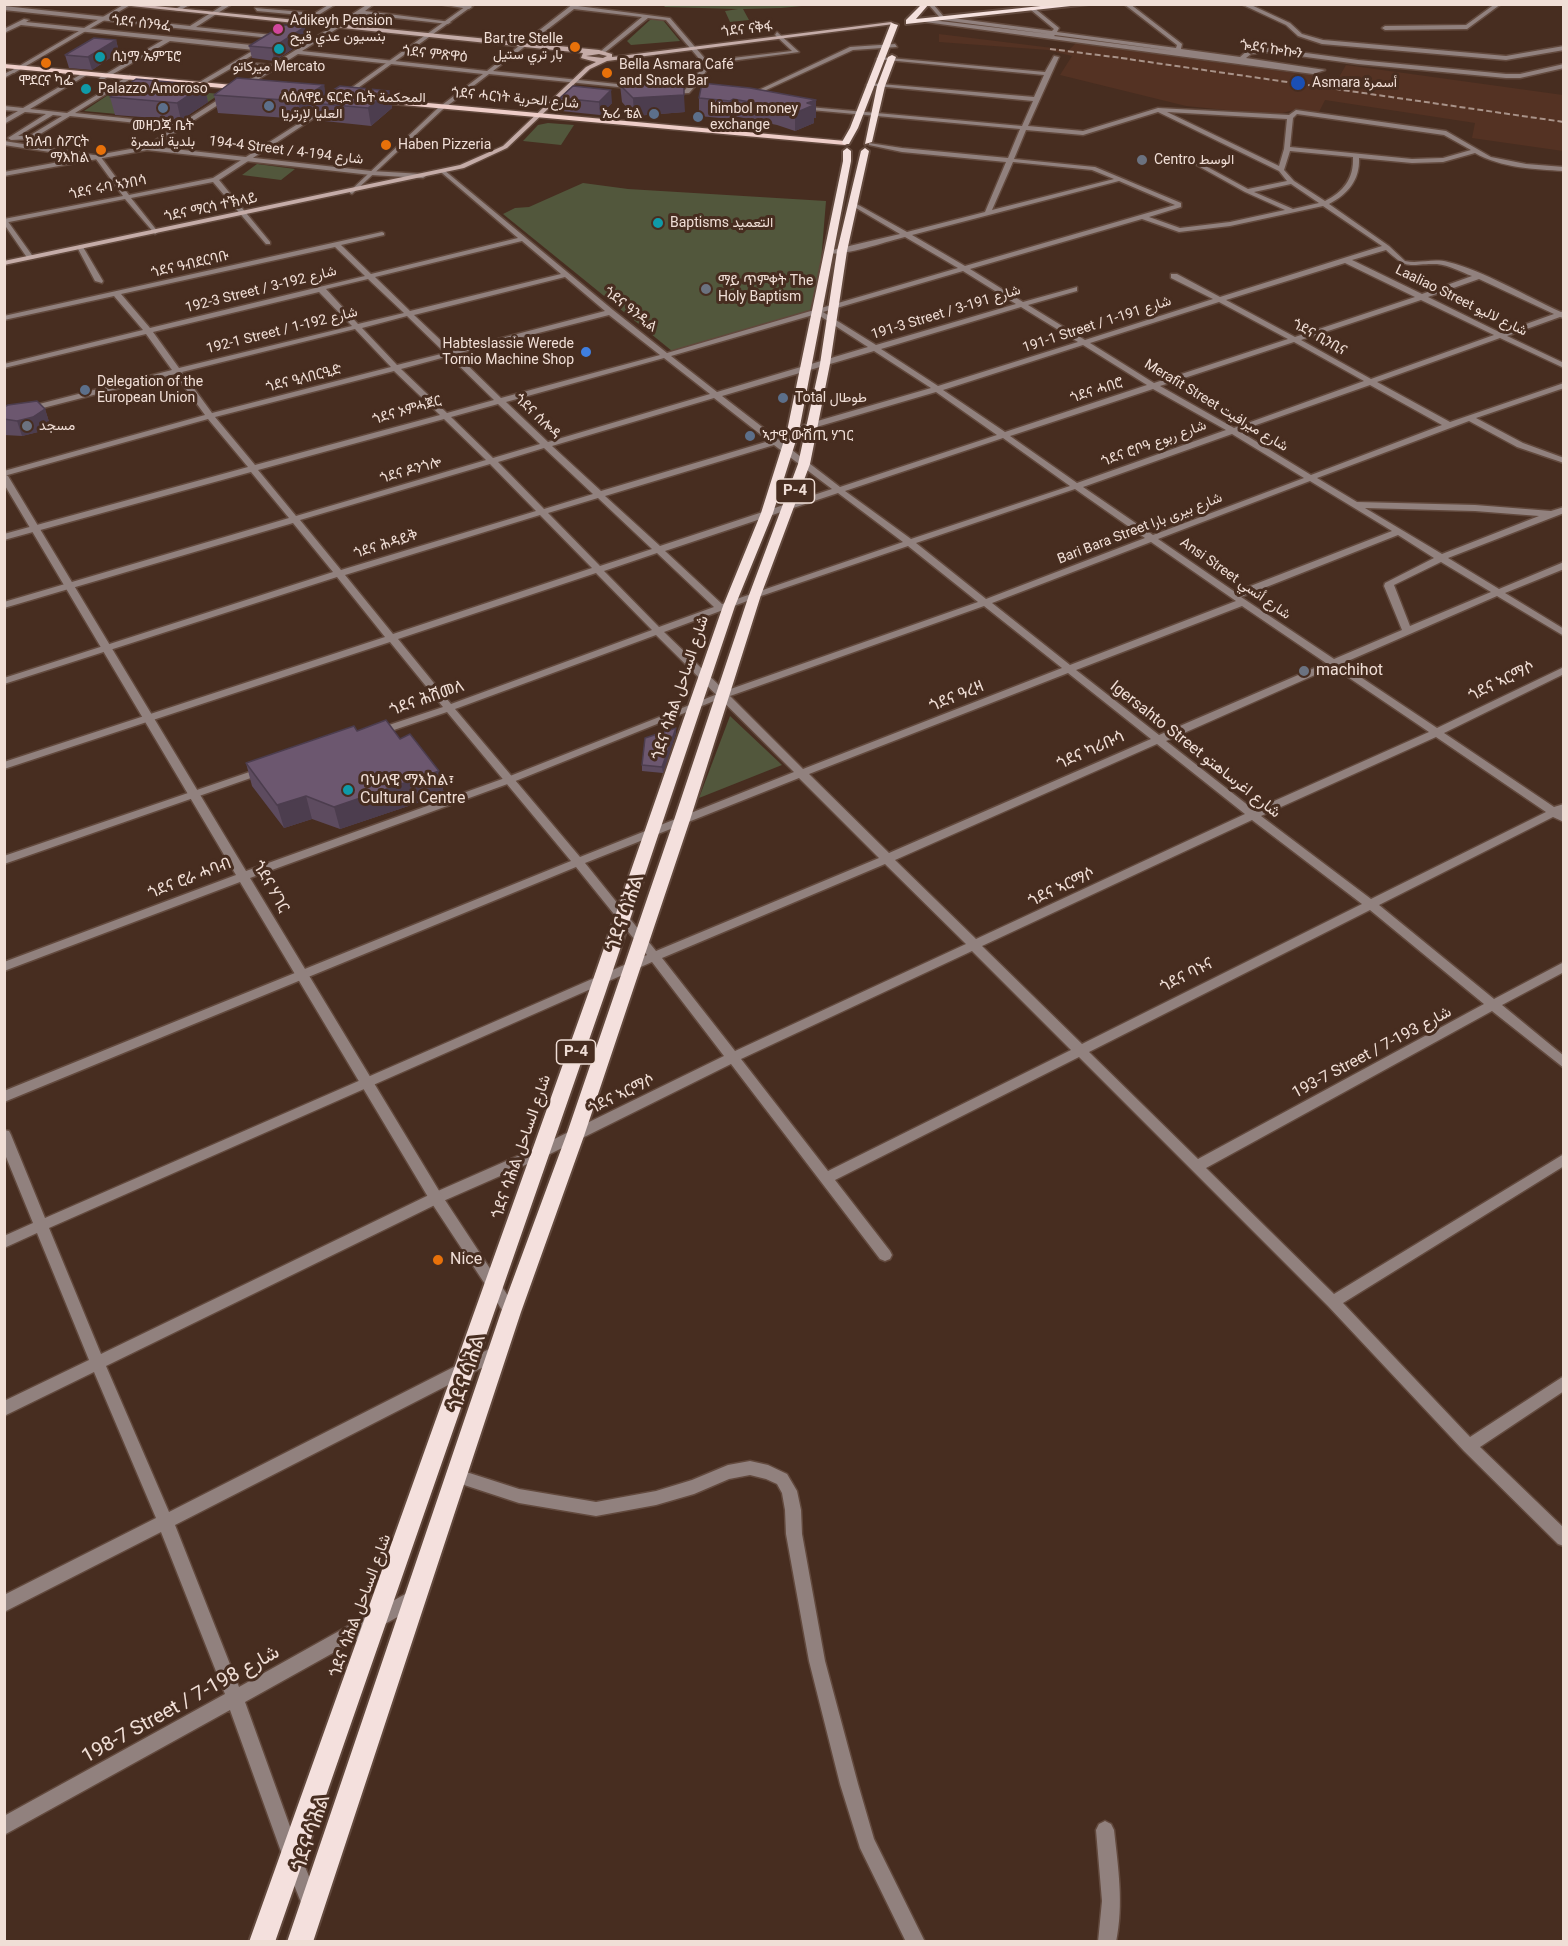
<!DOCTYPE html>
<html>
<head>
<meta charset="utf-8">
<style>
	body { margin:0 }
	#map { position:relative; width:1568px; height:1946px; overflow:hidden; background:#472d20; font-family:Roboto,sans-serif }
	canvas { display:block }
	.frame { position:absolute; inset:0; border:6px solid #f0ded6; pointer-events:none }
</style>
</head>
<body>
<div id="map">
<canvas width="1568" height="1946"></canvas>
<div class="frame"></div>
</div>
<script>
const context = document.querySelector('canvas').getContext('2d');
context.lineJoin = 'round';
function paint(path, color) { context.fillStyle = color; context.fill(path, 'evenodd'); }
function trace(path, color, width, dash) { context.strokeStyle = color; context.lineWidth = width; context.lineCap = dash ? 'butt' : 'round'; context.setLineDash(dash || []); context.stroke(path); }
function drawText(font, color, halo, rows, align = 'center') {
  context.font = font + ' Roboto,Vazirmatn,"Noto Sans Ethiopic",sans-serif'; context.lineWidth = 6; context.setLineDash([]); context.textBaseline = 'middle'; context.strokeStyle = halo; context.fillStyle = color; for (const [text, x, y, turn = 0] of rows) {
    context.save(); context.translate(x, y); context.rotate((+turn || 0) * Math.PI / 180); context.textAlign = isNaN(turn) ? turn : align; if (halo) context.strokeText(text, 0, 0); context.fillText(text, 0, 0); context.restore();
  }
}
paint(new Path2D(`
	M939 34 1069 50 1076 43 1338 79 1346 65 1563 95V151L1472 138 1475 123 1325 100 1318 114 1294 110 1275 115 1186 106 1060 75 1072 56 1048 50 939 42Z`), '#543223');
paint(new Path2D(`
	M667 4H812V5L781 8 743 9 749 20 730 22 725 11 738 9 664 7Z
	M656 18 662 19 680 41 631 45 627 41 650 20Z
	M123 85 220 94 208 102 183 100 117 114 84 111Z
	M548 123 574 125 561 145 523 141 538 125Z
	M257 164 295 169 281 180 242 175Z
	M583 183 628 189 826 201 817 310 672 351 503 214 515 208 529 207Z
	M730 716 782 765 699 798Z`), '#52573c');
const minor = new Path2D(`
	M184 4H191L179 11 174 10Z
	M225 4H232L196 27 282 36 311 16 257 11 255 8 315 13 330 4H336L280 39 4 10V6L190 26Z
	M368 4H374L365 11 451 22 448 24 360 14 302 51 487 71 573 4H579L578 6 670 18 707 61 792 51 775 35 777 32 799 52 708 64V68L701 79 704 84 717 91V93H713L698 83 689 93 669 94 667 91 685 90 702 68V62L666 20 648 18 603 54 601 51 642 17 574 9 493 71 636 86 638 89 489 74 442 110 352 194 350 193V191L438 108 483 74 298 54 149 149 144 148 175 127 70 116 32 139 11 140 8 138 46 114 25 112 4 124V119L18 111 4 110V106L23 108 85 72 90 73 30 109 67 113 130 75 132 78 75 113 180 124 268 68 237 65 197 88H193V86L254 50 170 41 101 81 99 78 163 40 21 25 4 33V29L24 19 29 20 26 22 261 46 263 49 241 62 272 65ZM53 115 62 116 29 136H18Z
	M439 4H460L472 7 469 9Z
	M928 4H933L944 17 1052 31 1054 29 1031 10 1033 7 1059 28 1057 32 1176 48 1177 45 1124 4H1130L1182 44 1181 49 1240 57 1247 51 1269 48 1358 60 1506 74H1520L1564 64V68L1520 78H1506L1358 64 1269 52 1251 54 1246 58 1325 70 1313 74 925 22 923 19 1049 34 942 20ZM1055 35 1174 51 1054 36Z
	M1241 4H1249L1290 23 1302 34 1323 40 1506 56 1564 46V50L1506 60 1322 44 1298 36 1286 25Z
	M1495 4H1501L1467 29 1385 30 1382 28 1385 26 1466 25Z
	M895 44 897 47 853 50 751 97 746 96 850 47Z
	M1054 56 1059 57 1028 126 1083 131 1158 108 1289 115 1296 110 1446 131 1491 157 1526 164 1564 167V171C1534 169 1501 168 1475 153L1443 162 1412 163 1359 158C1360 180 1348 194 1329 204L1389 246 1405 261C1419 264 1434 258 1448 262 1484 271 1526 296 1561 312L1564 311V318L1560 317 1507 336 1564 363V368L1500 338 1377 382 1450 422 1564 383V388L1476 418 1523 443 1564 458V463L1517 447 1469 421 1317 478 1357 502 1475 505 1551 511 1564 507V513L1448 558 1499 589 1564 562V569L1505 593 1564 629V636L1497 596 1341 664 1437 728 1564 667V674L1444 733 1554 807 1564 804 1562 812 1564 822 1553 817 1379 905 1494 999 1564 962V972L1502 1005 1564 1056V1068L1492 1011 1206 1168 1334 1294 1564 1154V1166L1343 1303 1470 1437 1564 1376V1391L1480 1447 1564 1528V1546L1558 1544 1464 1451 1328 1306 1079 1057 835 1180 890 1251 892 1255 890 1259 885 1261 880 1259 731 1064 548 1155 441 1202 106 1366 169 1512 493 1347 498 1346 503 1347 505 1352 503 1357 175 1525 239 1687 407 1593 413 1591 419 1593 421 1599 419 1605 245 1702 301 1857 320 1903 318 1910 311 1912 304 1910 283 1857 230 1710 4 1835V1816L225 1694 161 1532 4 1612V1595L156 1518 94 1372 4 1416V1401L89 1360 37 1233 4 1248V1236L33 1223 4 1152V1130L9 1131 11 1135 45 1218 647 955 576 867 4 1102V1091L571 861 447 712 382 734H374L373 732 374 730 443 707 390 642 4 769V762L385 637 337 577 4 684V678L333 572 293 523 4 608V602L289 518 251 472 4 540V534L248 467 208 419 4 476V471L205 415 175 374 4 418V413L172 370 146 334 4 368V364L143 330 114 296 4 320V316L382 232 384 233V235L341 245 371 274 518 238 442 173 441 172 444 170 613 310 667 353 958 268 905 237C887 241 838 259 824 252L900 234 851 205V203L853 202 907 232 985 212 1006 162 902 152 869 145V143L902 148 1008 158 1020 129 800 109 798 106 1022 126 1033 101 866 85 869 83 1034 97 1044 75 876 59 879 57 1045 72ZM1158 112 1279 171 1287 181 1248 189 1187 156 1182 157 1245 192 1285 210 1230 222 1180 228 1149 217 1181 207V203L1095 167 1014 159 1026 130 1083 135ZM1167 112 1287 119 1284 149 1279 166ZM1297 114 1444 135 1471 150 1443 158 1412 159 1290 147 1293 118ZM1290 151 1353 157C1354 179 1343 192 1325 201L1294 181 1284 170ZM1013 162 1092 170 1114 179 992 210ZM1119 181 1175 205 965 266 912 235ZM1291 184 1319 203 1293 209 1254 192ZM1323 206 1382 246 1220 297 1177 274H1171V278L1213 299 1085 340 1028 305 1077 291V287L1023 302 970 269 1142 219 1179 232 1230 226ZM522 241 561 274 410 311 375 277ZM335 247 365 276 150 328 121 294ZM1386 250C1410 272 1408 263 1437 264 1449 265 1461 272 1472 276L1422 294 1352 260ZM1345 263 1415 297 1295 337 1226 300ZM963 271 1016 304 876 345 823 312ZM565 277 605 311 452 351 414 315ZM368 279 404 313 358 324 326 289ZM1479 279 1554 314 1501 333 1428 297ZM319 292 352 326 179 368 153 332ZM1421 300 1494 335 1371 379 1301 340ZM1219 302 1288 339 1154 383 1090 343ZM1021 307 1078 342 938 386 881 349ZM820 313V316L868 347 717 392 671 356ZM609 315 660 355 501 398 456 354ZM407 316 445 353 397 365 362 328ZM355 329 391 367 212 413 182 372ZM1294 342 1364 381 1234 428 1160 386ZM1083 345 1147 385 1005 432 943 390ZM874 351 931 388 790 429V433H796L936 392 997 435 840 487 722 396ZM449 356 494 400 447 413 401 369ZM664 358 710 394 548 442 506 402ZM394 371 440 415 255 465 215 417ZM1370 385 1442 425 1311 475 1239 431ZM1153 389 1226 430 1077 483 1010 436ZM714 398 769 441 601 491 552 446ZM498 404 540 444 493 458 451 417ZM444 419 486 460 296 516 258 470ZM1232 434 1304 478 1153 535 1083 487ZM1003 438 1070 486 911 539 845 491ZM774 445 832 489 660 546 605 496ZM544 448 593 494 544 509 498 462ZM490 464 536 511 341 570 300 520ZM1310 481 1392 531 1235 592 1158 539ZM1075 489 1145 538 986 599 916 543ZM838 493 903 542 722 604 665 551ZM598 498 652 549 600 566 548 513ZM1365 508 1475 511 1539 516 1442 554ZM540 515 592 568 393 634 345 575ZM1398 535 1434 558 1385 583 1384 586 1402 630 1334 659 1241 597ZM1151 542 1236 601 1070 665 992 603ZM908 546 978 602 725 691 664 632 758 597ZM657 553 714 607 659 627 604 571ZM1441 562 1491 592 1410 626 1394 585ZM596 573 652 630 451 704 398 639ZM984 606 1062 668 803 769 730 696ZM1242 606 1326 663 1159 735 1076 670ZM656 635 794 772 580 857 455 709ZM1333 667 1429 732 1254 810 1166 741ZM1068 673 1151 739 889 853 809 774ZM1436 737 1546 812 1371 899 1261 816ZM1157 744 1245 814 976 939 895 860ZM799 778 879 858 656 951 585 863ZM1252 820 1362 904 1082 1044 982 946ZM885 864 966 944 735 1051 662 958ZM1370 910 1484 1004 1198 1159 1089 1052ZM972 951 1071 1050 828 1171 741 1059ZM652 962 724 1056 538 1147 431 1194 101 1354 49 1228Z
	M10 71 15 72 4 78V74Z
	M326 106 328 109 219 180 270 242V244H266L213 182 131 198 158 232 155 234 125 199 4 223V219L123 196 96 159 4 145V141L100 156 129 195 213 178Z
	M80 245 83 247 103 281 102 283 95 281 77 247Z
	M264 767 268 768 269 770 268 772 4 864V856Z
	M750 1461 768 1465 787 1474 797 1491 801 1510 802 1534 825 1661 858 1784 874 1839 925 1942H906L860 1848 840 1784 809 1661 786 1534 785 1510 782 1493 777 1484 766 1479 750 1475 729 1479 694 1494 656 1505 596 1516 519 1503 452 1481 449 1476 452 1471 457 1469 519 1489 596 1502 656 1491 692 1480 728 1465Z
	M1105 1821 1111 1824 1114 1830C1118 1867 1124 1904 1116 1942H1098L1102 1901 1096 1830 1099 1824Z`);
const tertiary = new Path2D(`
	M125 4H132L14 73 9 72Z
	M469 4H475L344 98H340V96Z
	M147 146 371 171 423 174 426 176 423 178 371 175 147 150 4 176V172Z
	M4 216 34 258 32 259H28L4 224Z
	M4 474 8 476 246 871 505 778 720 693H728L729 695 513 782 250 878 441 1194 516 1308 518 1312 516 1316 511 1318 506 1316 431 1202 240 882 4 971V962L236 875 4 484Z`);
const secondary = new Path2D(`
	M135 4 599 50 612 54V57L891 22 894 24 607 61 590 69 507 148 464 168 4 265V261L460 165 503 146 586 67 596 62 581 58 583 53 112 4ZM599 54 607 56 603 58 586 56Z`);
const primary = new Path2D(`
	M4 64 244 86 248 88 244 90 4 68Z
	M373 98 845 141 849 143 845 145 370 102Z`);
const trunk = new Path2D(`
	M922 4H929L916 19 1060 4H1089L906 24V20Z
	M891 23 898 25 858 128 849 144H843L842 142 850 128Z
	M892 55 896 57 885 86 872 142 865 144 877 86 888 57Z
	M847 148 851 151V161L799 431 773 513 735 606 605 994 275 1942H249L588 994 723 606 761 513 787 431 843 161V151Z
	M865 148 869 151 847 251 830 364 810 464 761 595 690 820 584 1136 521 1312 313 1942H287L501 1312 566 1136 674 820 749 595 798 464 820 364 837 251 861 151Z`);
trace(minor, '#62493d', 3);
trace(tertiary, '#62493d', 3);
trace(secondary, '#62493d', 3);
trace(primary, '#62493d', 3);
trace(trunk, '#62493d', 4);
paint(minor, '#91817e');
paint(tertiary, '#91817e');
paint(secondary, '#c5aca8');
paint(primary, '#eecdc8');
paint(trunk, '#f4e0dd');
trace(new Path2D(`
	M1050 49 1130 59
	M1121 58 1564 122`), '#a89288', 2, [6, 3]);
paint(new Path2D(`
	M116 40 119 52 92 70 69 68 65 55Z
	M307 40 274 61 252 58 249 46Z
	M702 83 816 118H814V123L795 131 777 125 734 116 730 119 699 116V98Z
	M204 85 208 102 181 120 115 115 110 97Z
	M324 85 325 95 389 91 392 108 371 126 315 120 313 111 301 119 218 113 214 95Z
	M620 85 685 112 634 116 622 102Z
	M560 98 612 103 600 115 561 111Z
	M4 407 45 409 50 425 38 432 22 436 4 435Z
	M676 728V733L663 773 642 771V765Z
	M357 731 400 739 439 771 444 794 340 829 312 819 284 828 252 786 246 763Z`), '#5d4b5f');
paint(new Path2D(`
	M305 27 307 40 274 61 272 48Z
	M116 40 119 52 92 70 88 57Z
	M204 85 208 102 181 120 177 103Z
	M324 85 327 103H312L313 111 301 119 298 101Z
	M611 90 612 103 600 115 599 102Z
	M389 91 392 108 371 126 368 108Z
	M684 95 685 112 634 116 633 98Z
	M733 99 734 116 730 119V101Z
	M816 100V118H814V123L795 131V113L807 103Z
	M45 409 50 425 38 432 22 436 17 421Z
	M676 728V733L663 773 662 767Z
	M439 771 444 794 340 829 334 807Z
	M306 796 312 819 284 828 277 805Z`), '#4c3d4e');
const building = new Path2D(`
	M283 25 305 27 272 48 249 46Z
	M94 38 116 40 88 57 65 55Z
	M237 78 324 85 298 101 214 95Z
	M136 79 204 85 177 103 110 97Z
	M702 83 750 88 816 100 807 103 814 105 795 113 777 107 733 99 730 101 699 98Z
	M684 84V95L633 98 620 85Z
	M340 86 389 91 368 108 312 103Z
	M573 86 611 90 599 102 560 98Z
	M37 401 45 409 33 417 17 421 4 419V407L8 405Z
	M386 720 400 739 410 734 439 771 334 807 306 796 277 805 246 763 354 726 357 731Z
	M676 728 662 767 642 765 645 738Z`);
paint(building, '#6c576f');
trace(building, '#4c3d4e', 1.5);
for (const [x, y, r, color] of [
	[278,29,6,"#d1479c"],
	[575,47,6,"#e8710a"],
	[279,49,6,"#0f9aa8"],
	[100,57,6,"#0f9aa8"],
	[46,63,6,"#e8710a"],
	[607,73,6,"#e8710a"],
	[1298,83,8,"#1a4fb4"],
	[86,89,6,"#0f9aa8"],
	[269,106,6,"#5c6f8a"],
	[163,108,6,"#5c6f8a"],
	[654,114,6,"#5c6f8a"],
	[698,117,6,"#5c6f8a"],
	[386,145,6,"#e8710a"],
	[101,150,6,"#e8710a"],
	[1142,160,6,"#6b7280"],
	[658,223,6,"#0f9aa8"],
	[706,289,6,"#6b7280"],
	[586,352,6,"#3f7fe0"],
	[85,390,6,"#5c6f8a"],
	[783,398,6,"#5c6f8a"],
	[27,426,6,"#6b7280"],
	[750,436,6,"#5c6f8a"],
	[1304,671,6,"#6b7280"],
	[348,790,6,"#0f9aa8"],
	[438,1260,6,"#e8710a"]
]) { const dot = new Path2D(); dot.arc(x, y, r, 0, 2 * Math.PI); context.fillStyle = color; context.fill(dot); trace(dot, '#472d20', 2); }
drawText('14px', '#f0ded6', '#472d20', [
	["Adikeyh Pension",290,21],
	["بنسيون عدي قيح",290,37],
	["Bar tre Stelle",563,39,"right"],
	["بار تري ستيل",563,55,"right"],
	["ሲነማ ኤምፔሮ",112,57],
	["Bella Asmara Café",619,65],
	["and Snack Bar",619,81],
	["ميركاتو Mercato",279,67,"center"],
	["ሞደርና ካፌ",46,81,"center"],
	["Asmara أسمرة",1312,83],
	["Palazzo Amoroso",98,89],
	["ላዕለዋይ ፍርድ ቤት المحكمة",281,98],
	["العليا لإرتريا",281,114],
	["himbol money",710,109],
	["exchange",710,125],
	["ኤሪ ቴል",642,114,"right"],
	["መዘጋጃ ቤት",163,126,"center"],
	["بلدية أسمرة",163,142,"center"],
	["ክለብ ስፖርት",89,142,"right"],
	["ማእከል",89,158,"right"],
	["Haben Pizzeria",398,145],
	["Centro الوسط",1154,160],
	["Baptisms التعميد",670,223],
	["ማይ ጥምቀት The",718,281],
	["Holy Baptism",718,297],
	["Habteslassie Werede",574,344,"right"],
	["Tornio Machine Shop",574,360,"right"],
	["Delegation of the",97,382],
	["European Union",97,398],
	["Total طوطال",795,398],
	["مسجد",39,426],
	["ኣታዊ ውሽጢ ሃገር",762,436]
], 'left');
drawText('14px', '#f0ded6', '#472d20', [
	["ጎደና ሰንዓፈ",141,24,6],
	["ጎደና ናቅፋ",747,30,-6],
	["ጐደና ኰኰን",1271,50,8],
	["ጎደና ምጽዋዕ",435,55,6],
	["ጎደና ሓርነት شارع الحرية",515,99,5],
	["194-4 Street / شارع 194-4",286,151,7],
	["ጎደና ሩባ ኣንበሳ",108,188,-11],
	["ጎደና ማርሳ ተኽላይ",211,208,-12],
	["ጎደና ዓብደርባቡ",190,265,-13],
	["192-3 Street / شارع 192-3",261,290,-14],
	["Laaliao Street شارع لاليو",1461,301,26],
	["ጎደና ዓንዲል",630,310,38],
	["191-3 Street / شارع 191-3",946,313,-17],
	["191-1 Street / شارع 191-1",1097,325,-18],
	["192-1 Street / شارع 192-1",282,331,-14],
	["ጎደና ቢንቢና",1319,338,29],
	["ጎደና ዒላበርዒድ",304,379,-14],
	["ጎደና ሓበሮ",1097,391,-18],
	["Merafit Street شارع ميرافيت",1216,406,31],
	["ጎደና ኦምሓጀር",407,411,-16],
	["ጎደና ሰሎዳ",537,417,44],
	["ጎደና ሮቦዓ شارع ربوع",1154,444,-20],
	["ጎደና ዶንጎሎ",411,471,-16],
	["Bari Bara Street شارع بيرى بارا",1140,529,-21],
	["ጎደና ሕዳይቅ",386,545,-17],
	["Ansi Street شارع أنسي",1235,579,35]
]);
for (const [x, y, w] of [
	[795,491,39],
	[576,1052,39]
]) { const box = new Path2D(); box.roundRect(x - w / 2, y - 12, w, 24, 4.5); context.fillStyle = '#472d20'; context.fill(box); trace(box, '#f0ded6', 1.5); }
drawText('bold 15px', '#f0ded6', null, [
	["P-4",795,491],
	["P-4",576,1052]
]);
drawText('16px', '#f0ded6', '#472d20', [
	["machihot",1316,671],
	["ባህላዊ ማእከል፣",360,781],
	["Cultural Centre",360,799],
	["Nice",450,1260]
], 'left');
drawText('16px', '#f0ded6', '#472d20', [
	["ጎደና ኣርማሶ",1502,682,-26],
	["ጎደና ሳሕል شارع الساحل",681,688,-72],
	["ጎደና ዓረዛ",957,697,-22],
	["ጎደና ሕሽመለ",427,699,-19],
	["Igersahto Street شارع اغرساهتو",1195,750,38],
	["ጎደና ካሪቡሳ",1091,751,-24],
	["ጎደና ሮራ ሓባብ",190,879,-21],
	["ጎደና ሃገር",270,887,60],
	["ጎደና ኣርማሶ",1062,888,-25],
	["ጎደና ባኑና",1187,976,-27],
	["193-7 Street / شارع 193-7",1372,1053,-28],
	["ጎደና ኣርማሶ",622,1095,-26],
	["ጎደና ሳሕል شارع الساحل",522,1147,-71],
	["ጎደና ሳሕል شارع الساحل",361,1606,-70]
]);
drawText('20px', '#f0ded6', '#472d20', [
	["ጎደና ሳሕል",626,913,-71],
	["ጎደና ሳሕል",468,1373,-72],
	["198-7 Street / شارع 198-7",181,1705,-29],
	["ጎደና ሳሕል",312,1833,-71]
]);
</script>
</body>
</html>
